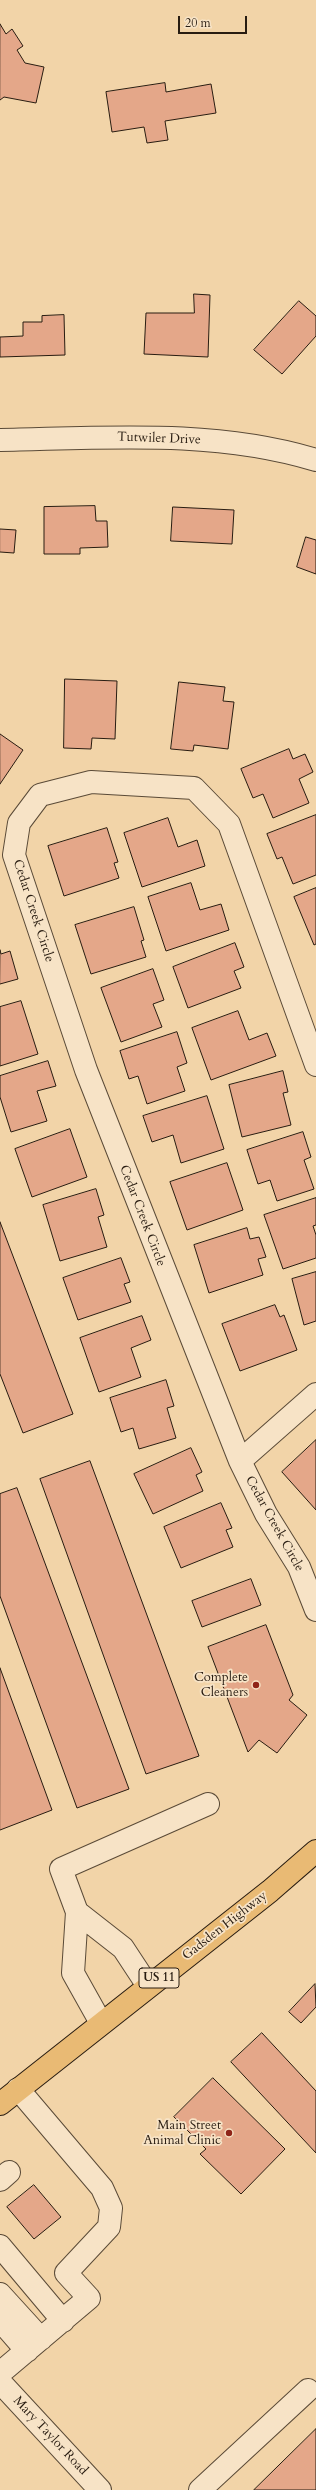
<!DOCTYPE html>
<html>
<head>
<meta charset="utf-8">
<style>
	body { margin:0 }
	#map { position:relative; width:316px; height:2490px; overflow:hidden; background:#f2d4a8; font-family:Cardo,serif }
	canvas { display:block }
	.scale { position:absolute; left:178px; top:16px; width:69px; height:18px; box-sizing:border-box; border:2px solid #281c11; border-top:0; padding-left:5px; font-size:12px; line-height:14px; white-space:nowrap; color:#281c11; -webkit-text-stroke:3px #f7e3c6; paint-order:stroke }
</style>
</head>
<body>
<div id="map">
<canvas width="316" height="2490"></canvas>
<div class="scale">20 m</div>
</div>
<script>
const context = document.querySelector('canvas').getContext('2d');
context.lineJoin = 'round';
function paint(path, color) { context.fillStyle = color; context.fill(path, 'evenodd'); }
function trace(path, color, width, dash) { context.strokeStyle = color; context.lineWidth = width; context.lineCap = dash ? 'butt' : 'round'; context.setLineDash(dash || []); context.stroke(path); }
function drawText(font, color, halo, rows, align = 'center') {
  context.font = font + ' Cardo,serif'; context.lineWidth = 3.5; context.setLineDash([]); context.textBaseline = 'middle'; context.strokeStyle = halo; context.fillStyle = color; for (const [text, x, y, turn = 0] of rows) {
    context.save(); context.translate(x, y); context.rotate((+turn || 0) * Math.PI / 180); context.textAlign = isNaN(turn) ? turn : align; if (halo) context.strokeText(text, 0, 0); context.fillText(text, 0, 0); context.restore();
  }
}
const building = new Path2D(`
	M0 24 6 34 12 29 23 46 17 50 25 63 44 67 36 103 4 97 0 100Z
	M165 83 166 92 211 84 216 113 165 121 168 140 147 143 144 127 112 132 106 92Z
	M194 294 210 295 208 357 144 354 146 313H194Z
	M299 301 316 316V336L282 374 254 350Z
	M64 315 65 355 0 357V337L23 336V322H42V316Z
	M95 506 96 521H107L108 547 80 548V554H44V507Z
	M173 507 234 510 232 544 171 541Z
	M0 529 16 530 14 553 0 552Z
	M306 537 316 540V574L297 567Z
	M65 679 117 681 115 739 92 738 91 749 64 748Z
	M179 682 225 687 223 701 234 702 228 749 194 745 193 751 171 749Z
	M0 734 23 750 0 784Z
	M289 749 293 759 305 754 313 772 299 779 309 803 273 818 263 794 253 798 241 769Z
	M316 815V875L293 884 282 857 277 859 267 834Z
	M168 818 178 847 197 840 205 866 142 887 124 833Z
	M107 828 118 862 114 863 119 878 64 896 48 846Z
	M191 883 200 910 221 904 229 930 166 951 148 897Z
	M316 888V944L314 945 294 897Z
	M134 907 144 940 141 941 146 957 91 974 75 925Z
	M235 943 244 967 234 971 241 988 188 1008 173 967Z
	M0 950 1 954 10 951 18 979 0 984Z
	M153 969 164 1000 153 1004 162 1027 121 1042 101 988Z
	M21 1001 38 1054 0 1066V1007Z
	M238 1011 249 1040 267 1033 276 1056 211 1080 192 1028Z
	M177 1032 187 1063 177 1067 185 1091 147 1104 138 1076 129 1079 120 1051Z
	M48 1061 56 1086 37 1091 47 1121 11 1132 0 1097V1076Z
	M283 1071 288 1092 283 1093 291 1125 242 1137 229 1085Z
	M207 1096 224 1149 181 1163 173 1135 152 1142 143 1116Z
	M70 1129 87 1177 32 1197 15 1149Z
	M303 1132 311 1157 304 1160 314 1189 277 1201 270 1180 258 1184 247 1150Z
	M227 1163 243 1210 187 1230 170 1182Z
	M96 1189 104 1215 98 1217 107 1247 60 1261 43 1205Z
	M316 1198V1225L313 1226 316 1235V1258L283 1269 264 1215Z
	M0 1222 73 1414 23 1433 0 1374Z
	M247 1228 250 1239 259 1237 266 1257 258 1259 263 1275 209 1293 194 1245Z
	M121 1258 130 1282 124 1284 131 1302 78 1320 63 1278Z
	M316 1272V1321L304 1325 292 1279Z
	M275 1305 280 1317 284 1315 297 1350 240 1371 222 1324Z
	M142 1316 151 1340 131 1348 141 1377 99 1392 80 1338Z
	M166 1380 174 1406 167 1408 176 1438 139 1449 133 1428 121 1432 110 1398Z
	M316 1440V1510L282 1472Z
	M191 1448 202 1472 196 1475 203 1491 153 1514 134 1474Z
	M90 1461 199 1756 146 1774 40 1479Z
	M17 1488 129 1789 77 1808 0 1596V1494Z
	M221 1503 232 1528 226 1530 233 1547 181 1568 164 1527Z
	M251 1579 261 1605 202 1627 192 1601Z
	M266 1625 293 1695 289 1700 307 1715 277 1753 259 1740 248 1752 208 1647Z
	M0 1668 52 1810 0 1830Z
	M315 1984 316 2007 301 2023 289 2012Z
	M262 2033 316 2091V2153L231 2062Z
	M213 2078 285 2149 241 2194 200 2154 206 2149 174 2117Z
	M34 2185 61 2217 34 2239 7 2207Z
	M316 2429V2490H254Z`);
paint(building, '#e4a789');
trace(building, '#281c11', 1);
const minor = new Path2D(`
	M0 440C105 438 214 429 316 460
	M316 1065 229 824 194 788 91 782 40 795 19 823 14 855 86 1070 240 1461 316 1394
	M240 1461 266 1514 299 1567 316 1610
	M77 1912 123 1948 148 1986
	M101 2023 73 1973 77 1912 61 1869 208 1804
	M0 2180 9 2172
	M0 2246 63 2321
	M0 2294 41 2339
	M0 2320 27 2351
	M0 2373 89 2298 66 2273 109 2227 111 2208 102 2188 18 2089
	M0 2382 100 2490
	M200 2490 308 2390`);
const major = new Path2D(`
	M0 2104 270 1891 316 1851`);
trace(minor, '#5a4a37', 24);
trace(major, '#281c11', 24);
trace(minor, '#f7e3c6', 22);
trace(major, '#e9ba74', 22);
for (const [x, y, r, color] of [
	[256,1685,4,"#8f2418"],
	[229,2133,4,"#8f2418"]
]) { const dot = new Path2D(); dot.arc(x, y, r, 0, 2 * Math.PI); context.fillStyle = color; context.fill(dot); trace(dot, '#f7e3c6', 1.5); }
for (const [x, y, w] of [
	[159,1978,40]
]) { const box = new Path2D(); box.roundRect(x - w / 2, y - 10, w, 20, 3); context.fillStyle = '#f7e3c6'; context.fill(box); trace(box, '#281c11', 1); }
drawText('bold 12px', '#281c11', null, [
	["US 11",159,1978]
]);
drawText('13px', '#281c11', '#f7e3c6', [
	["Tutwiler Drive",159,439,2],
	["Cedar Creek Circle",33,911,72],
	["Cedar Creek Circle",142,1216,69],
	["Cedar Creek Circle",274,1524,61],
	["Gadsden Highway",225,1926,-38],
	["Mary Taylor Road",50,2436,47]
]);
drawText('13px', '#281c11', '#f7e3c6', [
	["Complete",248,1678],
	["Cleaners",248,1693],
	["Main Street",221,2126],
	["Animal Clinic",221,2141]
], 'right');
</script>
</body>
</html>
